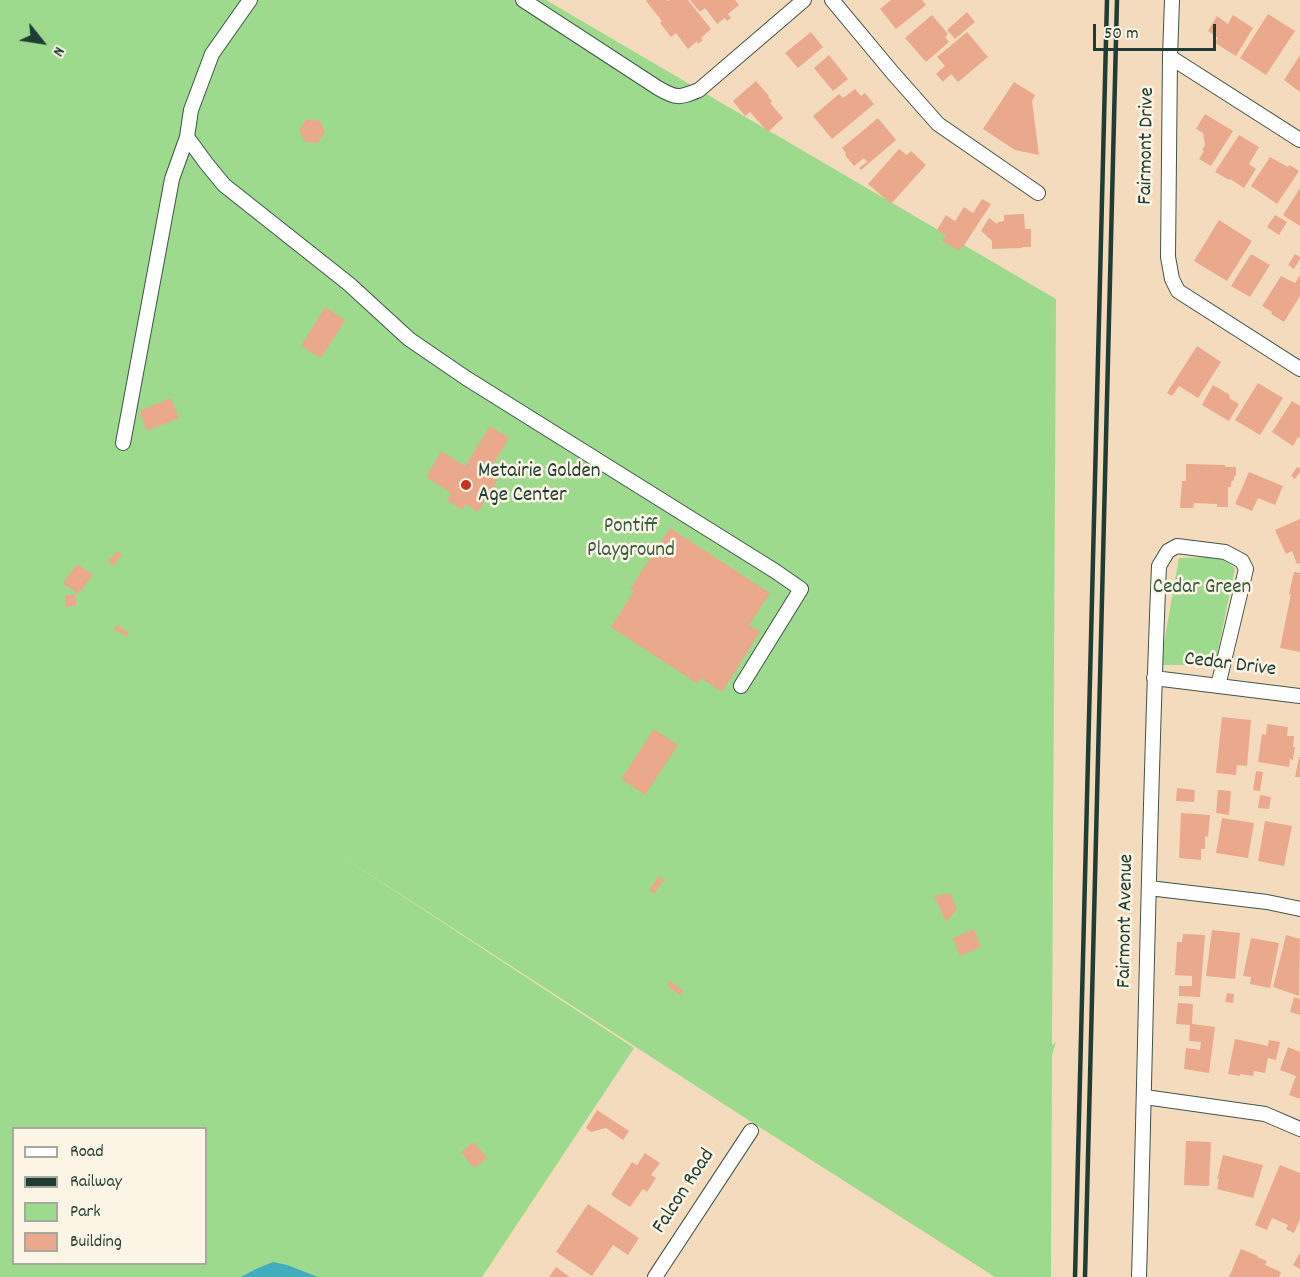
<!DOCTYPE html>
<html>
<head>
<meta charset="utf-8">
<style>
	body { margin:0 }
	#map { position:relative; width:1300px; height:1277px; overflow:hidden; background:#f5dbbe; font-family:Dekko,sans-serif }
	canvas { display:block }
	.legend { position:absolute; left:12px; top:1127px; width:195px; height:138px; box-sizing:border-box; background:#fcf5e5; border:2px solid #a4ab9e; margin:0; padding:8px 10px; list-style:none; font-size:18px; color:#1f3d34 }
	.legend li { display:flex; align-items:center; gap:12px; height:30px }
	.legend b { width:30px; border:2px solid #a4ab9e }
	.north { position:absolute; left:12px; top:12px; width:60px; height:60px; -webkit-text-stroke:4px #fcf5e5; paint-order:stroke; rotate:120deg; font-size:16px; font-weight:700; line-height:24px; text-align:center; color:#1f3d34 }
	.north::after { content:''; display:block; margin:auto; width:21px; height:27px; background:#1f3d34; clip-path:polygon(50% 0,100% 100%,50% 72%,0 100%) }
	.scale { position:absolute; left:1093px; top:24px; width:123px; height:27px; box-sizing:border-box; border:3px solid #1f3d34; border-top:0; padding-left:8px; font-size:18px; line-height:21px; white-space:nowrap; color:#1f3d34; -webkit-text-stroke:4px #fcf5e5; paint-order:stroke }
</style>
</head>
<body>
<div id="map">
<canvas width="1300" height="1277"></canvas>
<ul class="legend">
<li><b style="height:8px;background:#fff"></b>Road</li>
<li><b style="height:8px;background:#1f3d34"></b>Railway</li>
<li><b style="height:16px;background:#9dda8e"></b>Park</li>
<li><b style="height:16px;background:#eaa98d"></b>Building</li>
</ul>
<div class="north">N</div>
<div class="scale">50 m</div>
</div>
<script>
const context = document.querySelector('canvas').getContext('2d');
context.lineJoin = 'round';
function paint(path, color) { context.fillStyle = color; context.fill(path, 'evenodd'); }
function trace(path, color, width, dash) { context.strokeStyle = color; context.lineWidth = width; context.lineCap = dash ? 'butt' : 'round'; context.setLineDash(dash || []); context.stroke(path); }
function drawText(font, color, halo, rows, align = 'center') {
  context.font = font + ' Dekko,sans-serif'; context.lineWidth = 5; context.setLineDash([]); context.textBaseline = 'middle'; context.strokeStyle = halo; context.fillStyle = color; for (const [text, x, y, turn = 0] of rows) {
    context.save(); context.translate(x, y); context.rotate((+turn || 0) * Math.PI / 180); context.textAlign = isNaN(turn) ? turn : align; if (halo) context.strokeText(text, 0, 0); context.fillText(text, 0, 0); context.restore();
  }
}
paint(new Path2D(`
	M0 0H546L1056 299 1052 1045 1056 1042 1052 1055 1051 1277H995L739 1114 334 851 634 1048 482 1277H0ZM14 1128H206V1264H14Z
	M1208 557 1224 560 1235 568 1215 665H1160L1179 558Z`), '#9dda8e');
paint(new Path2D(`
	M273 1262 287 1265 318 1277H241L256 1269Z`), '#40aebe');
paint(new Path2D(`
	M647 0H667L668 1 670 0H688L711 29 701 38 703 40 698 44 697 41 688 49 676 33 671 37 660 23 662 21 646 1Z
	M690 0H735L739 5 728 14 731 18 727 21 725 18 717 24 705 8 700 12Z
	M891 0H922L926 5 896 29 880 9Z
	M967 12 975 22 955 39 947 30Z
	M1268 14 1295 31 1266 75 1240 58Z
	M932 15 948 34 945 37 949 42 926 62 905 38Z
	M1233 15 1253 28 1236 56 1215 43 1218 38 1208 31 1217 16 1228 24Z
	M811 32 823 47 798 68 785 53Z
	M967 32 988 57 958 82 951 74 943 82 936 74 945 66 937 57Z
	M829 55 848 79 833 91 814 68Z
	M1300 55V92L1284 80Z
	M756 81 769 96 768 97 772 101 770 103 783 118 768 132 750 112 745 116 733 101Z
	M1014 82 1035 95 1032 101 1039 155 1015 150 983 129Z
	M855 89 861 96 865 93 874 104 832 139 813 116 839 94 843 98Z
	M1205 114 1233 131 1211 166 1199 159 1204 151 1202 150 1205 145 1203 133 1196 129Z
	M878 118 896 140 861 170 859 168 867 162 864 158 854 166 845 155 846 153 842 148Z
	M307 119 320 121 325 132 318 143 305 142 299 130Z
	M1239 135 1259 147 1249 164 1256 169 1244 188 1230 179 1229 180 1215 172Z
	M899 149 907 155 911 151 926 165 891 204 868 184Z
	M1270 157 1288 167 1290 165 1299 171 1277 204 1251 186Z
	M1300 188V226L1283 215Z
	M982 199 991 204 963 247 962 246 959 251 942 241 946 236 937 230 946 215 955 221 964 207 973 213Z
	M1024 214 1025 229H1031V247H1022V248L992 249V241L981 231 989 218 997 224 998 222 1004 221V215Z
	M1275 215 1287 222 1279 235 1267 227Z
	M1219 220 1252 241 1227 281 1194 261Z
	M1251 254 1270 265 1250 297 1231 286Z
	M1295 254 1300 257V259L1294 269 1288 265Z
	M1300 275V296L1284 322 1271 314 1272 312 1262 306 1281 276 1295 283Z
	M325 307 345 320 321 358 301 346Z
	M1197 346 1221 362 1198 398 1179 386 1172 396 1167 393Z
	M1258 383 1283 398 1260 435 1235 420Z
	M1213 385 1230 395 1229 398 1239 404 1229 421 1202 405Z
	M171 398 179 418 147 431 139 411Z
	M1292 401 1300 406V438L1298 437 1293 446 1272 432Z
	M490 426 509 438 491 468 501 474 478 512 465 504 462 510 447 500 451 493 426 477 441 451 465 466Z
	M1186 464 1225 465V467H1236V476H1234V480L1231 482V487H1228V507H1217V504L1194 503 1193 508H1180L1182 481H1186Z
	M1297 467 1300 468V472L1295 479 1291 476Z
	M1249 472 1283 486 1275 505 1258 498 1252 511 1235 504Z
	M1300 519V563L1297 564 1292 551 1286 554 1275 530Z
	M670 528 770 593 749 625 760 632 722 692 701 678 698 684 611 627 634 591 630 589Z
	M117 551 122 555 113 566 108 561Z
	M77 564 93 575 78 594 63 583Z
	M1294 572 1300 573V652L1280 648 1291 594H1289Z
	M75 594 77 605 66 607 65 596Z
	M117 625 129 633 126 637 114 629Z
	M1222 717 1251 720 1247 766 1237 765 1236 775 1216 773Z
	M1267 724 1288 727 1287 736H1294L1293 747H1295L1293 760 1290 759 1289 767 1258 762 1262 734 1266 735Z
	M654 729 678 745 645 795 621 779Z
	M1299 757H1300V777H1295Z
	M1256 771 1263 772 1260 791 1253 790Z
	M1177 788 1195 790 1194 802 1176 801Z
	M1218 790 1231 791 1229 815 1216 813Z
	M1260 795 1271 797 1269 809 1258 808Z
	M1181 813 1210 815 1208 837 1205 836V849H1201V860L1179 858Z
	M1222 818 1254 823 1248 858 1216 853Z
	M1265 821 1292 826 1284 866 1258 861Z
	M659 876 664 880 654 894 649 890Z
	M950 893 957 909 946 922 934 896Z
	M974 929 981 947 960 956 953 938Z
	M1212 930 1240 933 1235 979 1206 976Z
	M1183 934 1205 935 1200 997 1179 996V986H1192V976L1175 975 1177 942H1182Z
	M1286 935 1300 939 1299 996 1273 987Z
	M1251 938 1279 943 1270 988 1250 984 1251 977 1243 976Z
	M670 981 684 991 680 995 667 986Z
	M1227 993 1234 994 1233 1003 1225 1002Z
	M1294 997 1300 999V1015L1290 1012Z
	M1178 1003 1193 1004 1192 1024 1215 1027 1209 1073 1184 1069 1186 1048 1200 1050 1201 1042 1189 1041 1190 1025 1176 1024Z
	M1235 1039 1268 1046 1269 1040 1280 1042 1276 1060 1268 1058 1265 1073 1254 1071 1253 1076 1240 1074V1076L1228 1074Z
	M1288 1047 1300 1052V1099L1289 1095 1296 1076 1280 1070Z
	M597 1110 629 1131 623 1140 606 1128 591 1132 586 1128Z
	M1186 1141 1211 1142 1209 1186 1184 1185Z
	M474 1142 487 1158 474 1168 461 1152Z
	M645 1153 660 1163 651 1175 656 1178 647 1192 643 1189 630 1207 611 1195 632 1162 637 1165Z
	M1223 1155 1263 1165 1253 1198 1217 1189 1219 1179H1217Z
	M1280 1165 1300 1173V1219L1294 1233 1286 1229 1288 1225 1272 1218 1267 1230 1255 1225Z
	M588 1204 639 1238 628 1255 613 1245 592 1276 556 1252Z
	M1241 1249 1258 1256 1257 1257 1267 1261 1265 1265 1281 1272 1279 1277H1229Z
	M1300 1253V1269L1293 1265Z
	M556 1267 570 1277H549Z`), '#eaa98d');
const street = new Path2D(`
	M523 0 658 88C677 99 679 98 699 90L804 0
	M832 0 892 72 938 124 1038 193
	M1172 0 1170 57 1168 257 1172 279 1178 291 1300 369
	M1170 57 1300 140
	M187 137 206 163 224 185 349 284 409 339 466 378 775 571 801 589 741 686
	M123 443 172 179 187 137 191 110 212 54 250 0
	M1154 678 1300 696
	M1149 888 1267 902 1300 909
	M1145 1097 1265 1114 1300 1129
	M655 1277 751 1131
	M1139 1277C1146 1040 1149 803 1159 566L1168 551 1177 546 1225 552 1242 561 1246 569 1218 686`);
trace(street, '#3f5549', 16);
trace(street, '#fff', 14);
trace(new Path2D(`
	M1075 1277 1107 0
	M1085 1277 1117 0`), '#1f3d34', 4.5);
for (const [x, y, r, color] of [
	[466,485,6,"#c8321e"]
]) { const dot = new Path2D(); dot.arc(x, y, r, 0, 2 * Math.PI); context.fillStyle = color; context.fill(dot); trace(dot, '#fcf5e5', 2); }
drawText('21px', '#1f3d34', '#fcf5e5', [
	["Fairmont Drive",1148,146,-89],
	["Cedar Drive",1230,666,7],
	["Fairmont Avenue",1127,921,-89],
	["Falcon Road",685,1192,-57]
]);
drawText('21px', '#1f3d34', '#fcf5e5', [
	["Metairie Golden",478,473],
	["Age Center",478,497]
], 'left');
drawText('21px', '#385c46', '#fcf5e5', [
	["Pontiff",631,528],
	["Playground",631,552],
	["Cedar Green",1202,589]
]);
</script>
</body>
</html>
